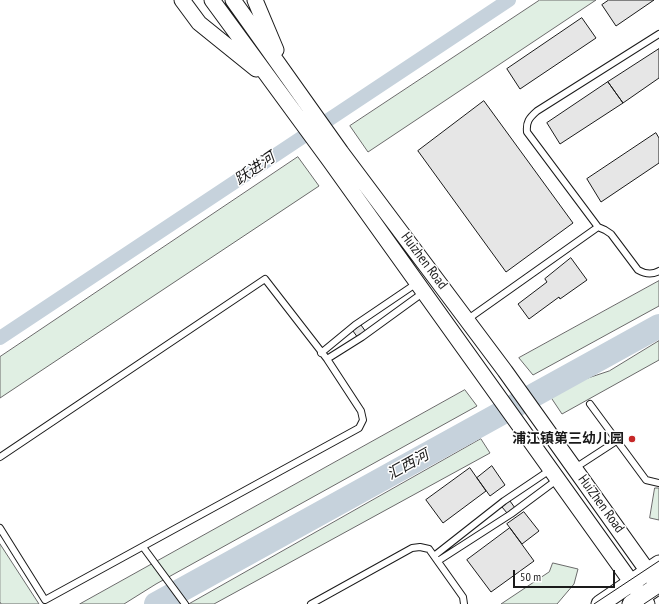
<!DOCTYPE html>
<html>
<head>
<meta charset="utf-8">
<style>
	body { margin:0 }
	#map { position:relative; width:659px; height:604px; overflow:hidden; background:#fff; font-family:"PT Sans Narrow",sans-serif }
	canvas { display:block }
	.scale { position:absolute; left:513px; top:570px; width:102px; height:18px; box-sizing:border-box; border:2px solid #1a1a1a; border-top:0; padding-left:5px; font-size:12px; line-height:14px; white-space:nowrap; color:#1a1a1a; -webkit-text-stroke:3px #fff; paint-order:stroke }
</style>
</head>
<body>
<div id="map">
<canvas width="659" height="604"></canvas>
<div class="scale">50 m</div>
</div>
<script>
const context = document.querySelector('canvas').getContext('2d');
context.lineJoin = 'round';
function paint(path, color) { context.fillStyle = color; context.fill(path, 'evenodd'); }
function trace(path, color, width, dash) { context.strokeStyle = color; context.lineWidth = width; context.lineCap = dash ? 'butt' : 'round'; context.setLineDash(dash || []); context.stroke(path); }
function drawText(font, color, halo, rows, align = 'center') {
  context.font = font + ' "PT Sans Narrow","Noto Sans SC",sans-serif'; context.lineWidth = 3; context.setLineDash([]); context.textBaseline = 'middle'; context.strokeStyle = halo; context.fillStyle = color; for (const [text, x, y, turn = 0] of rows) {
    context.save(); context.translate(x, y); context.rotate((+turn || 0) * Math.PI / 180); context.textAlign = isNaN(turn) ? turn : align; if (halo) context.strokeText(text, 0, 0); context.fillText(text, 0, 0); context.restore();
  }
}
const green = new Path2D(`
	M540 0H596L368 152 350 126Z
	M298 157 319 186 0 398V357Z
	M659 281V306L533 375 519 358Z
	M659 341V360L562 414 550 396 564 386 609 371Z
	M465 390 477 406 156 584 124 604H80Z
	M481 439 490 453 214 604H189Z
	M655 488H659V520L650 518Z
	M0 544 39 604H1L0 602Z
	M553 563 578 569 574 584 557 604H501L549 572Z`);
paint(green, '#e0efe3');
trace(green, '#6a6a6a', 1);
trace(new Path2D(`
	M0 338 509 0`), '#c6d2dc', 14);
trace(new Path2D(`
	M156 604 659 326`), '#c6d2dc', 24);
const building = new Path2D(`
	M609 0H654L616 26 602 5Z
	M582 18 596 38 520 89 507 69Z
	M659 49V78L623 103 608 82Z
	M608 82 623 103 560 144 547 123Z
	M484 101 573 223 506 272 418 151Z
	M656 133 659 138V163L601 202 587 179Z
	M571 258 587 280 560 299 559 297 529 319 518 304 547 282 545 279Z
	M361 325 366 332 358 338 353 331Z
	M492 466 505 485 490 496 477 478Z
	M470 468 486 491 443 523 426 500Z
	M510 501 515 508 507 513 502 507Z
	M524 512 539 531 522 544 507 524Z
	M510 528 534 561 491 592 467 560Z`);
paint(building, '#e6e6e6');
trace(building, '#1a1a1a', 1);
const service = new Path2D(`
	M659 34 537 111C529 118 526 122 527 132L598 227 605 230 611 234 638 270C645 274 652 275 659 271
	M468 319 598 227
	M321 353 355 325 417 283
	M327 359 362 337 424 292
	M590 404 646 480 659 483
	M0 457 265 279 327 359 361 411 363 420 359 428 45 600 0 528
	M575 468 618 440
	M143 547 185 604
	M434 556 504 501 550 470
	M438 561 511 514 558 479
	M311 604 412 548 420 547 429 549 463 597 464 604`);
const tertiary = new Path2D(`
	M182 0 199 23 256 69
	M212 0 330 161 647 604
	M233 0 341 152 505 371 659 587
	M255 0 276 50`);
const secondary = new Path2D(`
	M600 604 659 564
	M631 604 659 585`);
trace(service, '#1a1a1a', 8);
trace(tertiary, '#1a1a1a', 17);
trace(secondary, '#1a1a1a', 19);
trace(service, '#fff', 6);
trace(tertiary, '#fff', 15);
trace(secondary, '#fff', 17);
trace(new Path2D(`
	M594 604 659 561
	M644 604 659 594`), '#1a1a1a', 1);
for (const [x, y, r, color] of [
	[632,439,4,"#c62828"]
]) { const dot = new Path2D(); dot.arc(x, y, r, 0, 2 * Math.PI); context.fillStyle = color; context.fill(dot); trace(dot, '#fff', 1.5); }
drawText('14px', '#1a1a1a', '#fff', [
	["Huizhen Road",424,261,53],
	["HuiZhen Road",601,504,54]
]);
drawText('bold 14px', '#1a1a1a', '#fff', [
	["浦江镇第三幼儿园",624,439]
], 'right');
drawText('italic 15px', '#1a1a1a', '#fff', [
	["跃进河",255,169,-34],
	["汇西河",408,465,-29]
]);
</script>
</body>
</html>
